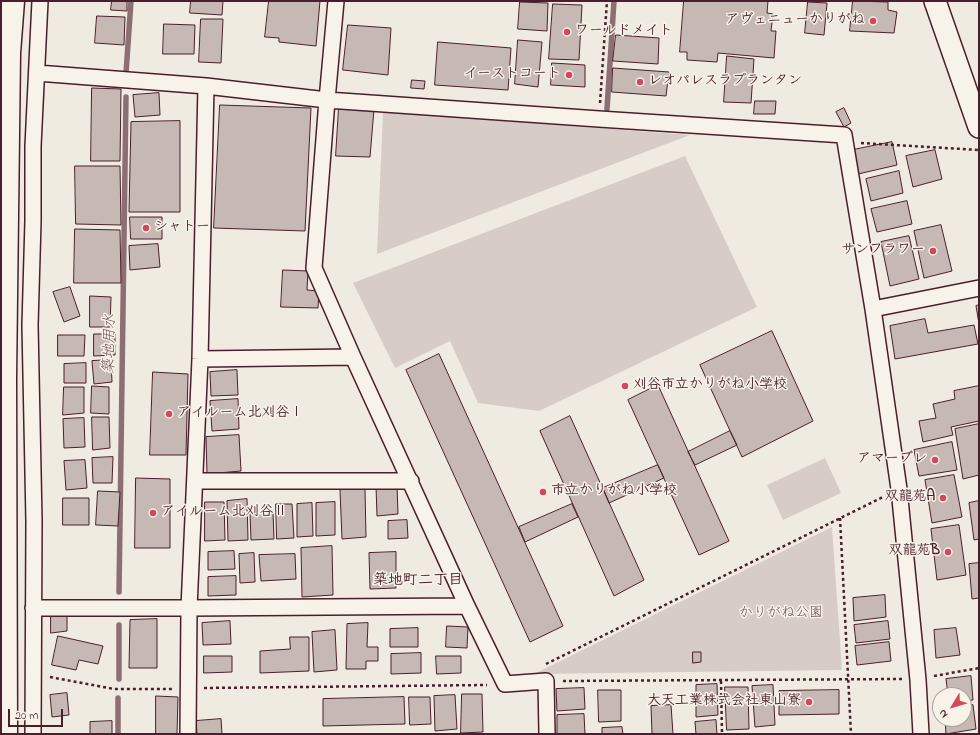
<!DOCTYPE html>
<html>
<head>
<meta charset="utf-8">
<style>
	body { margin:0 }
	#map { position:relative; width:980px; height:735px; overflow:hidden; background:#f0ebe0; font-family:"Indie Flower",sans-serif }
	canvas { display:block }
	.frame { position:absolute; inset:0; border:2px solid #4a1f2b; pointer-events:none }
	.north { position:absolute; left:932px; top:687px; width:40px; height:40px; box-sizing:border-box; background:#f7f3e8; border:1px solid #b29e9c; border-radius:50%; rotate:232deg; font-size:11px; font-weight:700; line-height:16px; text-align:center; color:#4a1f2b }
	.north::after { content:''; display:block; margin:auto; width:14px; height:18px; background:#d1495b; clip-path:polygon(50% 0,100% 100%,50% 72%,0 100%) }
	.scale { position:absolute; left:8px; top:709px; width:55px; height:18px; box-sizing:border-box; border:2px solid #4a1f2b; border-top:0; padding-left:5px; font-size:12px; line-height:14px; white-space:nowrap; color:#4a1f2b; -webkit-text-stroke:3px #f7f3e8; paint-order:stroke }
</style>
</head>
<body>
<div id="map">
<canvas width="980" height="735"></canvas>
<div class="frame"></div>
<div class="north">N</div>
<div class="scale">20 m</div>
</div>
<script>
const context = document.querySelector('canvas').getContext('2d');
context.lineJoin = 'round';
function paint(path, color) { context.fillStyle = color; context.fill(path, 'evenodd'); }
function trace(path, color, width, dash) { context.strokeStyle = color; context.lineWidth = width; context.lineCap = dash ? 'butt' : 'round'; context.setLineDash(dash || []); context.stroke(path); }
function drawText(font, color, halo, rows, align = 'center') {
  context.font = font + ' "Indie Flower","Klee One",sans-serif'; context.lineWidth = 3; context.setLineDash([]); context.textBaseline = 'middle'; context.strokeStyle = halo; context.fillStyle = color; for (const [text, x, y, turn = 0] of rows) {
    context.save(); context.translate(x, y); context.rotate((+turn || 0) * Math.PI / 180); context.textAlign = isNaN(turn) ? turn : align; if (halo) context.strokeText(text, 0, 0); context.fillText(text, 0, 0); context.restore();
  }
}
paint(new Path2D(`
	M383 112 690 135 377 254Z
	M685 156 757 307 539 411 478 403 450 341 395 368 353 283Z
	M825 458 841 493 783 520 767 485Z
	M832 527 842 670 534 674Z`), '#d8cdc6');
trace(new Path2D(`
	M126 73 131 1
	M607 109 614 1
	M119 592 126 97
	M119 679V625
	M118 734V698`), '#8b6f72', 5.5);
const building = new Path2D(`
	M112 1H127V11L111 10Z
	M191 1H223L222 15 190 13Z
	M269 1H320L316 46 279 42V38L265 37Z
	M684 1H768L767 13 773 14 771 31H776L774 58 718 53 717 62 687 60V52H680Z
	M853 1 888 2V10L897 12 894 33 850 31Z
	M520 2 548 3 547 31 518 29Z
	M808 2 827 3 824 35 805 33Z
	M553 4 582 5 579 60 549 59Z
	M97 16 125 17 124 45 95 43Z
	M201 19H223L221 63 199 62Z
	M164 24 195 25 194 54H163Z
	M348 25 391 28 388 75 343 70Z
	M616 35 659 38 658 64 613 61Z
	M518 40 542 42 538 87 515 84Z
	M438 42 511 48 508 90 435 85Z
	M727 56 754 59 751 103 724 102Z
	M552 63 585 65V87L551 85Z
	M613 68 669 72 666 96 612 92Z
	M412 80 425 81 424 89 411 88Z
	M92 88 121 89 120 161H91Z
	M159 93 160 115 135 117 133 95Z
	M755 101H776L775 114H754Z
	M220 105 311 108 305 231 214 228Z
	M339 107 374 109 370 157 336 156Z
	M844 108 851 123 844 127 836 112Z
	M180 121V212H129L131 122Z
	M892 142 897 165 858 174 853 150Z
	M935 150 942 179 913 187 906 156Z
	M75 166H120L121 225 76 224Z
	M899 171 903 193 871 201 866 179Z
	M907 201 912 224 877 232 871 209Z
	M130 217H162V239H131Z
	M941 225 952 271 924 278 914 231Z
	M75 229 120 230 121 283H74Z
	M909 236 919 279 890 286 881 242Z
	M158 244 160 267 130 270 129 246Z
	M283 270 308 271 307 290 319 291 318 308 281 307Z
	M70 287 80 316 64 322 53 292Z
	M90 296 111 297 110 327H90Z
	M979 305V324L976 306Z
	M925 319 928 333 974 325 978 344 895 359 890 326Z
	M772 331 813 421 742 457 700 365Z
	M94 334H115V355L94 356Z
	M58 335H85L84 356H58Z
	M439 354 563 626 530 642 406 370Z
	M111 360 112 382 94 384 92 361Z
	M86 363V383H64V364Z
	M237 370 238 395 211 396 210 372Z
	M153 372 188 374 186 455H150Z
	M658 385 729 541 699 555 628 400Z
	M92 386 109 387V414L91 413Z
	M979 386V421L951 427 953 435 923 442 919 421 936 418 933 404 955 399 954 391Z
	M64 387H84V413L63 415Z
	M238 399 239 429 212 431 210 401Z
	M570 416 644 580 614 596 540 431Z
	M92 417H109L110 448 93 450Z
	M84 418 85 447 64 448 63 419Z
	M979 424V475L963 479 955 429Z
	M730 431 737 445 695 465 688 452Z
	M239 435 241 471 207 474 206 437Z
	M952 442 957 470 919 476 914 450Z
	M113 457 112 483H93L92 458Z
	M85 460 87 488 66 490 64 461Z
	M658 465 664 478 609 503 603 488Z
	M954 475 962 517 932 523 925 480Z
	M136 478 170 479V548H135Z
	M397 485 398 514 377 516 376 486Z
	M365 489 366 537 342 539 340 490Z
	M98 491 120 492 118 526 96 525Z
	M63 498H89V525H63Z
	M247 499 248 540 228 541 227 501Z
	M979 501V539L974 540 969 503Z
	M205 502H224L225 540 205 541Z
	M335 502V535L316 536V503Z
	M312 503 313 536 297 537V504Z
	M276 504H292L294 538 277 539Z
	M572 504 578 517 525 542 519 527Z
	M273 512 274 539 251 540 250 514Z
	M407 520 408 538 388 539V521Z
	M959 525 966 575 937 580 931 529Z
	M332 546 333 595 302 597 301 548Z
	M234 551 235 569 208 570V552Z
	M396 552V588L370 589 369 553Z
	M254 553 255 582 240 583 239 554Z
	M295 554 296 579 261 581 259 555Z
	M979 563V598L972 599 969 564Z
	M236 576V595L208 596V577Z
	M885 595 886 617 854 621 853 598Z
	M51 613H67V631L51 633Z
	M157 619V668H129L130 620Z
	M230 621 231 644 203 645 202 623Z
	M888 621 890 639 856 643 854 625Z
	M368 623 367 647H378V661H366V669H346L347 624Z
	M447 626 468 627 467 648 446 647Z
	M418 628V647H390V629Z
	M956 628 960 655 936 658 934 630Z
	M335 630 337 670 314 672 312 632Z
	M58 636 103 646 98 664 79 660 76 670 52 665Z
	M290 637H309V671L260 673V651L290 649Z
	M889 642 891 661 857 665 855 646Z
	M693 652H701V662L693 663Z
	M421 653V673L391 674V654Z
	M204 656H232V672L204 673Z
	M436 656H461V673L437 674Z
	M971 676 973 700 964 701V695H948L946 679Z
	M717 684 718 715 696 717V685Z
	M773 685 775 725 755 727 752 686Z
	M725 687H748L749 729 727 730Z
	M584 688 585 709 557 711 556 689Z
	M598 690H621V721L599 722Z
	M839 690V714L779 715V691Z
	M67 693 69 715 52 717 50 695Z
	M462 694H482L483 732 461 733Z
	M455 695 457 729 435 731 434 696Z
	M156 696 178 697 177 734H156Z
	M404 697 405 724 323 726V699Z
	M409 697H430L431 724 410 725Z
	M671 705 673 734H652L651 706Z
	M973 705 976 729 946 734 945 719H964V706Z
	M584 714 585 734H557V715Z
	M221 719 222 734H197L196 721Z
	M716 720 717 734H696L695 722Z
	M112 721V734H90V722Z
	M622 727 623 734H602V728Z`);
paint(building, '#c6b8b3');
trace(building, '#4a1f2b', 1);
const street = new Path2D(`
	M336 1 327 100 314 268 353 357 467 606 505 684 546 681 547 734
	M37 73 206 86 327 100 599 119 844 135 873 309 899 489 918 680 921 734
	M873 309 979 288
	M200 359 353 357
	M195 481H411
	M33 608H189L467 606
	M33 734 34 521 30 325 33 221V146L40 1
	M188 734 189 608 200 359 206 86`);
const secondary = new Path2D(`
	M935 1 979 127`);
trace(street, '#4a1f2b', 18);
trace(secondary, '#4a1f2b', 24);
trace(new Path2D(`
	M600 103 607 1
	M861 143 979 150
	M840 518 851 734
	M546 664 883 497
	M934 676 979 668
	M50 677 114 689H173
	M563 681 902 679
	M721 681 722 734
	M204 688 487 685`), '#4a1f2b', 2.5, [3, 3]);
trace(street, '#f7f3e8', 15);
trace(secondary, '#f7f3e8', 21);
const highwayBridge = new Path2D(`
	M6 734 5 378 9 53 13 1`);
trace(highwayBridge, '#4a1f2b', 25, []);
trace(highwayBridge, '#f7f3e8', 22);
for (const [x, y, r, color] of [
	[873,21,4,"#d1495b"],
	[567,32,4,"#d1495b"],
	[569,75,4,"#d1495b"],
	[640,82,4,"#d1495b"],
	[146,228,4,"#d1495b"],
	[933,251,4,"#d1495b"],
	[625,386,4,"#d1495b"],
	[169,414,4,"#d1495b"],
	[935,460,4,"#d1495b"],
	[543,492,4,"#d1495b"],
	[943,498,4,"#d1495b"],
	[153,513,4,"#d1495b"],
	[948,552,4,"#d1495b"],
	[809,702,4,"#d1495b"]
]) { const dot = new Path2D(); dot.arc(x, y, r, 0, 2 * Math.PI); context.fillStyle = color; context.fill(dot); trace(dot, '#f7f3e8', 1.5); }
drawText('bold 14px', '#4a1f2b', '#f7f3e8', [
	["アヴェニューかりがね",865,21],
	["ワールドメイト",575,32,"left"],
	["イーストコート",561,75],
	["レオパレスラプランタン",648,82,"left"],
	["シャトー",154,228,"left"],
	["サンフラワー",925,251],
	["刈谷市立かりがね小学校",633,386,"left"],
	["アイルーム北刈谷Ⅰ",177,414,"left"],
	["アマーブレ",927,460],
	["市立かりがね小学校",551,492,"left"],
	["双龍苑A",935,498],
	["アイルーム北刈谷Ⅱ",161,513,"left"],
	["双龍苑B",940,552],
	["大天工業株式会社東山寮",801,702]
], 'right');
drawText('14px', '#6e4a52', '#f7f3e8', [
	["かりがね公園",781,614]
]);
drawText('italic 15px', '#704e55', '#f7f3e8', [
	["築地用水",111,344,-89]
]);
drawText('bold 15px', '#4a1f2b', '#f7f3e8', [
	["築地町二丁目",418,582]
]);
</script>
</body>
</html>
